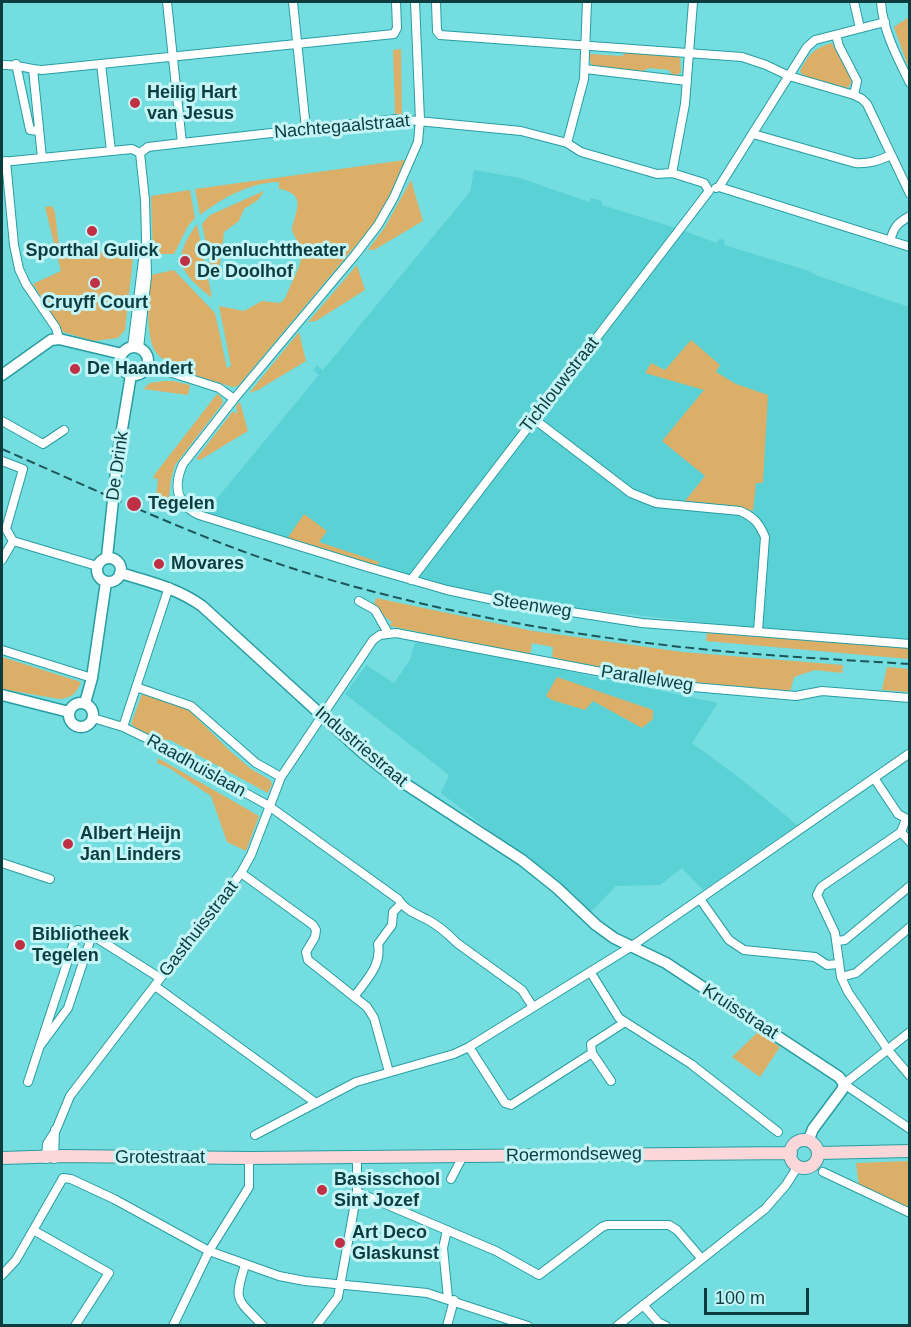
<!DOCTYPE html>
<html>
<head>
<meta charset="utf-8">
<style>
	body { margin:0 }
	#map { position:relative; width:911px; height:1327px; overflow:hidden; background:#73dde0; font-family:Arial,sans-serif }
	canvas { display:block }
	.frame { position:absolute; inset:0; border:3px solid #0c3c3e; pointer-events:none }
	.scale { position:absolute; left:704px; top:1288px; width:105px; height:27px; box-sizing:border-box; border:3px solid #0c3c3e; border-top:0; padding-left:8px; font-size:18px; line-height:21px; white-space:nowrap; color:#0c3c3e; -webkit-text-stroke:4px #c4f5f6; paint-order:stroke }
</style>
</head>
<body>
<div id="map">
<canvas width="911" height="1327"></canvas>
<div class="frame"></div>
<div class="scale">100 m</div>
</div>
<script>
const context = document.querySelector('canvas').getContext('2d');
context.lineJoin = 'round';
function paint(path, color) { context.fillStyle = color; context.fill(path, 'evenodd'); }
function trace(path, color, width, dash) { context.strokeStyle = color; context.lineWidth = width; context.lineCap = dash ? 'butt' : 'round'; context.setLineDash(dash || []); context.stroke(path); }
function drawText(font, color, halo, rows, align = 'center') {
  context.font = font + ' Arial,sans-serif'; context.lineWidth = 6; context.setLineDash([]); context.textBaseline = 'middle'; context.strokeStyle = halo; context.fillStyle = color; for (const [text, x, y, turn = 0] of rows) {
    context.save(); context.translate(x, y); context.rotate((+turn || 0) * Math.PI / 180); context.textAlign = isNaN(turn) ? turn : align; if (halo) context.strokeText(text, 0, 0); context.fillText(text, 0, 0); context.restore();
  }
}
paint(new Path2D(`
	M474 170 520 178 589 202 591 198 602 201V205L676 228 717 243 719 239 725 240 724 245 809 271 818 276 909 307V641L793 633 472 596 205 513 319 375 313 370 317 366 323 370 470 192Z
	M415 642 530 663 718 703 692 743 741 779 797 825 703 890 682 868 660 885 616 886 589 914 561 886 441 793 449 775 345 694 366 665 394 683 410 660Z`), '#5ad1d5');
paint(new Path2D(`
	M909 17V69L894 27Z
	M832 43 834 48H837L852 81 848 88 803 76 800 71C808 55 814 48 832 43Z
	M401 49 402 114 395 115 393 50Z
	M627 51 680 56 681 72 676 76H673L669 70 648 68 643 72 593 66 590 61V54L622 56Z
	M405 160 384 209 372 226 238 386 233 387C212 380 164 369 154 349 145 330 149 295 151 275L174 270 215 313 227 368 231 366 219 306 244 311 262 301 280 303C287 299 286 294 290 287 301 261 307 258 292 231 293 215 310 194 279 189V182C251 182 222 198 200 215L195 189Z
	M411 180 423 221 374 250H368L385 227Z
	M190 190 195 218 188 226 174 254H153L151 196Z
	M264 191 258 200 244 209 239 221 224 232 219 273 212 274 202 224 210 215Z
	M52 206 55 212 60 255 134 249 125 330 118 338 94 341 63 332 33 284 61 271 45 207Z
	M197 224 212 298C180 272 170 261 197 224Z
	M357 265 365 290 316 321 308 322Z
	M299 332 306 361 258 390 249 393Z
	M691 340 720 365 716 372 736 384 768 395 763 483H756L753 511 736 506 685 501 705 476 662 441 704 390 645 373 651 363 665 370Z
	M164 381H173L190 385 188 395 143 389 150 383Z
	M217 394 221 397 223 403 175 465 171 479 169 498 156 497 158 479 153 478 155 474Z
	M240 402 248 431 200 460 196 459 233 411 236 414 237 412 236 406Z
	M304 514 327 531 319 542 379 562 377 567 287 539Z
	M376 598 533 631 682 652 843 665 842 673 815 670 794 677 790 692 671 680 563 660 552 657 553 647 532 643 530 655 390 626 392 622 385 617 374 605Z
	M707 633 909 648V659L706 641Z
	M2 657 81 682C76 694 72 698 59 699L2 689Z
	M887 667 909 669V692L882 690Z
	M557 677 653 710V719L642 728 593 701 585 710 552 700 546 696Z
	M142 694 184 707 191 712 230 751 251 769 270 780 272 784 268 793 170 740C155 740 143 734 131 724Z
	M158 758 259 816 246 851 227 842 211 796 169 768 157 763Z
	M758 1032 780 1047 760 1077 732 1057Z
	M909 1161V1208L859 1186 856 1163Z`), '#dcaf68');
const minor = new Path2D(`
	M167 2 182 143
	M293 2 306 129
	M415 2 420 120 418 142 394 197 378 225 355 255 234 399 183 464C173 486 176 504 199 515L367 567 447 590 494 600 642 623 910 644
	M436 2 437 31 440 35 742 57 766 65 789 76 854 95
	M854 2 860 28
	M881 2C883 31 897 57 910 83
	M836 35 839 46 857 81 854 95 862 99 867 104 910 194
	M16 64 30 130 39 131
	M101 64 111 151
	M2 65C17 64 27 69 42 70L394 34 397 28 396 2
	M33 69 42 158
	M585 69 687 81
	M753 134 855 163C869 164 878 161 891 155
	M567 143 584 79 587 2
	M140 153 148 147 182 143 397 119 521 131 567 143 581 152 657 174 672 173 704 183 709 191
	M6 161 14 245 19 269 26 284 56 328 59 339
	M2 162 132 149 140 153
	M672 173 685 104 693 2
	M719 187 807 47 815 40 885 22
	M716 188 719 187 910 247
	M890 241C894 227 897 223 910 216
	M132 347 143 260
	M139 348 147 276 145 200 140 153
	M147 365 219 388 234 399
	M534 419 631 493 656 503 740 511C754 517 759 523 765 537L758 631
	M2 421 43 444 64 430
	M2 461 23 469 6 529 13 541 2 560
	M13 541 97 566
	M411 580 709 191
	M359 601 375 610 388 633
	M2 650 92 678
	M136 687 191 706 256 763 281 777
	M93 718 123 727 154 742 269 806 398 899C404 909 416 914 426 919 437 924 448 934 457 943L522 990 533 1007
	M123 727 169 587
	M874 778 898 814 909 820
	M906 819 901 832 821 887 817 895 835 933 841 977 848 992 888 1050 910 1076
	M901 832 910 842
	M2 863 50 879
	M241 873 313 925 316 930 315 937 306 952 308 960 367 1007 374 1018 389 1072
	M700 899 729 940 744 950 815 957 827 965 838 964
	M92 935 160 978
	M837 941 845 940 910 886
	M591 973 619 1018 691 1064 778 1132
	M841 977 856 973 910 927
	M155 986 316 1103
	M354 997C366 980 382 966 378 944L392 925 393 912 401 904
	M910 1032 844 1084 910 1129
	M469 1047 505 1103 511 1105 592 1053 591 1044 625 1022
	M592 1053 611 1081
	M28 1082 78 930 92 935 68 1008 40 1046
	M255 1135 356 1082 454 1054 469 1047 632 946 910 753
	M46 1159 47 1144 56 1130 70 1096 241 873 251 855 281 777 373 640 380 635 396 633 670 685 796 696 822 691 910 698
	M54 1159 55 1130
	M823 1172 910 1213
	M451 1179 463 1156
	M357 1192 496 1251 539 1275 602 1227 607 1225H669L677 1230 701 1258
	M33 1230 109 1273 75 1326
	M447 1230 443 1248 448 1298
	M245 1265C233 1303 237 1298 263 1326
	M2 1275 16 1260 63 1178 71 1179 114 1199 209 1251 279 1276 305 1281 427 1293 528 1326
	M643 1305 658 1322 666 1326
	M173 1326 209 1251 249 1187V1158
	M316 1326 338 1297 357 1192V1157
	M447 1326 454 1300
	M617 1326 765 1209 786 1185 798 1166`);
const tertiary = new Path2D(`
	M120 361a14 14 0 1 1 28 0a14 14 0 1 1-28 0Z
	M2 375 51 340 59 339 122 354
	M107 557 118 453 131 375
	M97 570a12 12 0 1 1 24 0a12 12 0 1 1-24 0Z
	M120 573C150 582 177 588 202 606L363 753 387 772 522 860 557 888 596 925 614 938 666 963 839 1077 844 1084 842 1090 813 1129 808 1141
	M2 695 69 712
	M69 715a12 12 0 1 1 24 0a12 12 0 1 1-24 0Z
	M85 703 92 678 106 582`);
const secondary = new Path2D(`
	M790 1154a14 14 0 1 1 28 0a14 14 0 1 1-28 0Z
	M818 1153 910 1151
	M2 1158 63 1156 249 1158 791 1153`);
trace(minor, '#289da1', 10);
trace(tertiary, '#289da1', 13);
trace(secondary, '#289da1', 14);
trace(minor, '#fff', 8);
trace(tertiary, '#fff', 10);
trace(secondary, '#fcd7da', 12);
trace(new Path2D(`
	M2 449C105 494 209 544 317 576 449 615 584 638 721 651 784 657 847 660 910 664`), '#1c5658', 2, [9, 4.5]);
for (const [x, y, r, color] of [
	[135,103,6,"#c03044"],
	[92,231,6,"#c03044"],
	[185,261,6,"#c03044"],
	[95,283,6,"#c03044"],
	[75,369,6,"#c03044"],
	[134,504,8,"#c03044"],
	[159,564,6,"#c03044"],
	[68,844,6,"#c03044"],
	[20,945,6,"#c03044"],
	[322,1190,6,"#c03044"],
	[340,1243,6,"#c03044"]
]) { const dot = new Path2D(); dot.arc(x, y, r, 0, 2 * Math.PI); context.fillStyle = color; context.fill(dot); trace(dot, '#c4f5f6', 2); }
drawText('bold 18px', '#0c3c3e', '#c4f5f6', [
	["Heilig Hart",147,93],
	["van Jesus",147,114],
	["Sporthal Gulick",92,251,"center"],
	["Openluchttheater",197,251],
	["De Doolhof",197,272],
	["Cruyff Court",95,303,"center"],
	["De Haandert",87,369],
	["Tegelen",148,504],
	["Movares",171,564],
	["Albert Heijn",80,834],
	["Jan Linders",80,855],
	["Bibliotheek",32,935],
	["Tegelen",32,956],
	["Basisschool",334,1180],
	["Sint Jozef",334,1201],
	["Art Deco",352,1233],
	["Glaskunst",352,1254]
], 'left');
drawText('18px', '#0c3c3e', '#c4f5f6', [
	["Nachtegaalstraat",342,127,-5],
	["Tichlouwstraat",560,385,-52],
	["De Drink",118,466,-82],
	["Steenweg",532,606,9],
	["Parallelweg",647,679,9],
	["Industriestraat",361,747,40],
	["Raadhuislaan",196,766,29],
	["Gasthuisstraat",199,929,-52],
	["Kruisstraat",740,1012,33],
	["Roermondseweg",574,1155,-1],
	["Grotestraat",160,1158]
]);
</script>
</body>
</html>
